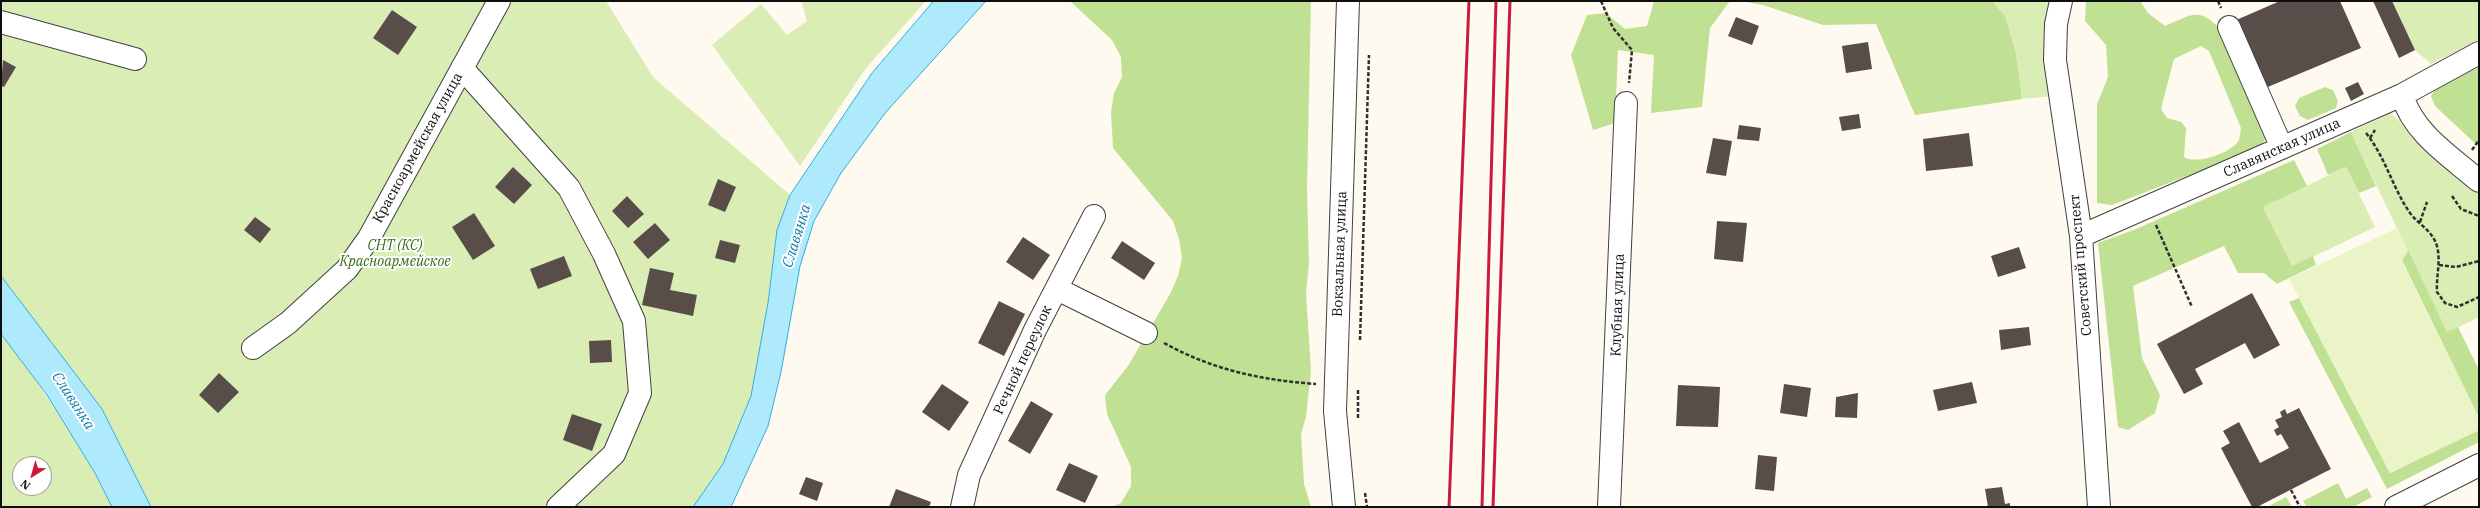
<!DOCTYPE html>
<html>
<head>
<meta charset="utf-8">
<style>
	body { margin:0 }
	#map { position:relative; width:2480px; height:508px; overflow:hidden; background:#fffaef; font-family:"IBM Plex Serif",serif }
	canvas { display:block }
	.frame { position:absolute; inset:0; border:2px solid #0e0e0e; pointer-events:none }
	.north { position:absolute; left:12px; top:456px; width:40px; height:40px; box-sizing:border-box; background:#fff; border:1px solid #9f9f9f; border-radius:50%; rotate:217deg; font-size:11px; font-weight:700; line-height:16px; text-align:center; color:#0e0e0e }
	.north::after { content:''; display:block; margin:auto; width:14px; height:18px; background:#cb193b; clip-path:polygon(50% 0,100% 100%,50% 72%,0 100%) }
</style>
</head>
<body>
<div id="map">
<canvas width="2480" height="508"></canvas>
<div class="frame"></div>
<div class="north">N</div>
</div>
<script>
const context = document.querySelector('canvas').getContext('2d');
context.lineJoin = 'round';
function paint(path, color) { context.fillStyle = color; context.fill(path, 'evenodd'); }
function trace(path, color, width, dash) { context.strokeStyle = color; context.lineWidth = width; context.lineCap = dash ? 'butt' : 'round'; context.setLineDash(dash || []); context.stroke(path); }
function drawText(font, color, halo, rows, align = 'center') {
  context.font = font + ' "IBM Plex Serif",serif'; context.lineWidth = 4; context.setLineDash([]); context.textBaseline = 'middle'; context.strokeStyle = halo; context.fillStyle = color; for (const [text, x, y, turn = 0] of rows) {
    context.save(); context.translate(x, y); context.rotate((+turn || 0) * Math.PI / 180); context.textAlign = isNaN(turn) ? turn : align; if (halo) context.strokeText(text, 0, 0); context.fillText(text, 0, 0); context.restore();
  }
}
paint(new Path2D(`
	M1 1H606L653 77 790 195 777 230 768 303 751 396 723 464 693 507H151L102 409 1 276Z
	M801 1H926L866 68 800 166 712 45 761 4 787 35 807 21Z
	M1992 1H2052V96L2022 99 2016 53 2005 16Z
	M2392 1H2479V40L2431 64 2415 50Z
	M2390 113 2479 189V317L2447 333 2351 132Z
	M2346 167 2375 227 2292 267 2263 207Z
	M1 334C43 389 82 445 112 507H1ZM20 464H44V488H20Z`), '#daedb5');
paint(new Path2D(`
	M1070 1H1311L1307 188 1309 263 1306 293 1311 371 1306 417 1301 434 1304 484 1311 507H1112L1121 503 1131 486V467L1107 414 1105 395 1128 366 1170 294 1178 276 1182 258 1179 239 1173 221 1113 148 1111 112 1114 93 1122 77 1121 57 1112 40Z
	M1654 1H1730L1710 28 1702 107 1651 113 1654 55 1618 50 1615 123 1593 130 1571 55 1587 15 1606 13 1625 29 1647 26Z
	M1740 1H1992L2005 16 2016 53 2022 99 1915 115 1876 24 1823 25 1763 5Z
	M2086 1H2140L2148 13 2165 26C2190 16 2198 6 2219 28L2266 135 2262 147 2112 205 2097 203V104L2108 77 2106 45 2085 21ZM2201 46 2209 51 2241 128C2240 131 2240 137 2239 140 2232 153 2196 165 2184 157L2186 128 2181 122 2167 118 2161 109 2174 59Z
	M2479 67V147L2435 106 2431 96 2436 88Z
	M2325 87 2333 90 2338 101 2336 108 2308 120 2300 116 2295 106 2299 98Z
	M2351 132 2376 186 2359 193 2346 167 2328 175 2317 149Z
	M2294 160 2307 186 2263 207 2292 266 2313 256 2316 265 2277 284 2264 273H2238L2224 246 2133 286 2142 358 2160 395 2155 413 2128 430 2118 427 2098 243 2136 229Z
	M2408 250 2447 332 2458 327 2479 370V418L2402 260Z
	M2299 298 2390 473 2479 430V442L2387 489 2289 302Z
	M2338 483 2346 499 2367 488 2372 497 2353 507H2307L2303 501Z
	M2286 497 2292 507H2267Z`), '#c0e093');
paint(new Path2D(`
	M2397 228 2408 250 2402 261 2479 418V430L2390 473 2289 279Z`), '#ebf4c7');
const water = new Path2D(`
	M934 1H986L886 112 841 173 814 221 800 266 781 372 768 426 731 507H693L723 464 751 396 768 303 777 230 790 195 872 73Z
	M1 276 102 409 151 507H112L95 473 47 395 1 334Z`);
paint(water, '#afeafc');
trace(water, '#2faed9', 1);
paint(new Path2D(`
	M2280 1H2340L2361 48 2263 89 2234 21Z
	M2373 1H2392L2415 50 2399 58Z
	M392 10 417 27 398 55 373 38Z
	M1736 17 1759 26 1752 45 1728 36Z
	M1868 42 1872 69 1846 73 1842 46Z
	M3 60 16 67 4 87 1 86Z
	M2358 82 2364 94 2351 101 2345 88Z
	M1859 114 1861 128 1842 131 1839 117Z
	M1739 125 1761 128 1759 141 1737 139Z
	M1969 133 1973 166 1926 171 1923 139Z
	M1713 138 1732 141 1726 176 1706 173Z
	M513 167 532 185 514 204 495 187Z
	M718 179 736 187 725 212 708 205Z
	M627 196 644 214 628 228 612 211Z
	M474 213 495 246 473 260 452 227Z
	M255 217 271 229 260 243 244 230Z
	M1717 221 1747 223 1743 262 1714 259Z
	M655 223 670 240 648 259 633 242Z
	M1023 237 1050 255 1033 280 1006 262Z
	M720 240 740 245 735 263 715 258Z
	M1122 241 1155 263 1144 280 1111 258Z
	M2019 247 2026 268 1998 277 1991 256Z
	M564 256 572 276 538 289 530 269Z
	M650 268 674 273 670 290 697 295 693 316 642 305Z
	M2252 293 2280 345 2254 359 2245 343 2195 369 2203 384 2184 394 2157 344Z
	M999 301 1025 314 1004 356 978 343Z
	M2029 327 2031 345 2001 350 1999 330Z
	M611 340 612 362 590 363 589 341Z
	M219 373 239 392 218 413 199 395Z
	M1972 382 1977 403 1938 411 1933 390Z
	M942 384 969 402 949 431 922 412Z
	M1784 384 1811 388 1807 417 1780 413Z
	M1678 385 1720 387 1718 427 1676 426Z
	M1858 393 1857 418 1835 417 1836 397Z
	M1031 401 1053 414 1030 454 1008 441Z
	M2299 408 2331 469 2257 507H2252L2221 448 2230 443 2223 431 2239 422 2260 463 2289 448 2281 434 2277 436 2274 430 2279 427 2275 420 2282 417 2280 412 2285 409 2287 414Z
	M572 414 602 424 592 451 563 440Z
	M1758 455 1777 457 1774 491 1755 489Z
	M1069 463 1098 476 1085 503 1056 490Z
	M806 477 823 483 817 501 799 494Z
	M2002 487 2005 504 2010 503V507H1988L1985 489Z
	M896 489 931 502 929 507H889Z`), '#584d49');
const minor = new Path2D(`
	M2061 1 2056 24 2055 60 2081 236 2099 507
	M1 22 135 59
	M2229 27 2282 148
	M462 68 569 188 604 254 634 321 640 393 614 454 558 507
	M2402 95C2413 133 2450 156 2479 181
	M2081 236 2402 95 2479 53
	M1057 289 1146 333
	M253 348 288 323 347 269 369 238 499 1
	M962 507 969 475 1035 330 1094 216
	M1344 507 1335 411 1348 1
	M1609 507 1626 103
	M2396 507 2479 465`);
trace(minor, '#414141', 24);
trace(new Path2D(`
	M1601 1 1613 28 1632 50 1629 83
	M2218 1 2221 8
	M2366 133C2386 158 2392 187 2410 213 2419 225 2432 230 2437 246 2441 261 2436 277 2437 292L2445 303 2457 307 2479 297
	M2370 138 2375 130
	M2472 150 2479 140
	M2452 196 2461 209 2479 216
	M2420 222 2427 202
	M2156 225 2192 307
	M2439 265 2456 267 2479 261
	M1360 340 1369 55
	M1164 343C1213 370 1261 380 1316 384
	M1358 418V389
	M2291 490 2300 507
	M1365 493 1367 507`), '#303030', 2.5, [4, 2]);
trace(minor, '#fff', 22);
trace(new Path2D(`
	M1449 507 1469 1
	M1482 507 1496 1
	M1493 507 1510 1`), '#cb193b', 3);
drawText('14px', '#0e0e0e', '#fff', [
	["Красноармейская улица",418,148,-61],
	["Славянская улица",2282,148,-24],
	["Вокзальная улица",1340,254,-88],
	["Советский проспект",2081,265,-95],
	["Клубная улица",1618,305,-88],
	["Речной переулок",1023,360,-65]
]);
drawText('italic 14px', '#366c18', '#fff', [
	["СНТ (КС)",395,246],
	["Красноармейское",395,262]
]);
drawText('italic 15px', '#0c7dac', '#fff', [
	["Славянка",797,236,-73],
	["Славянка",73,401,57]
]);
</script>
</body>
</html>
